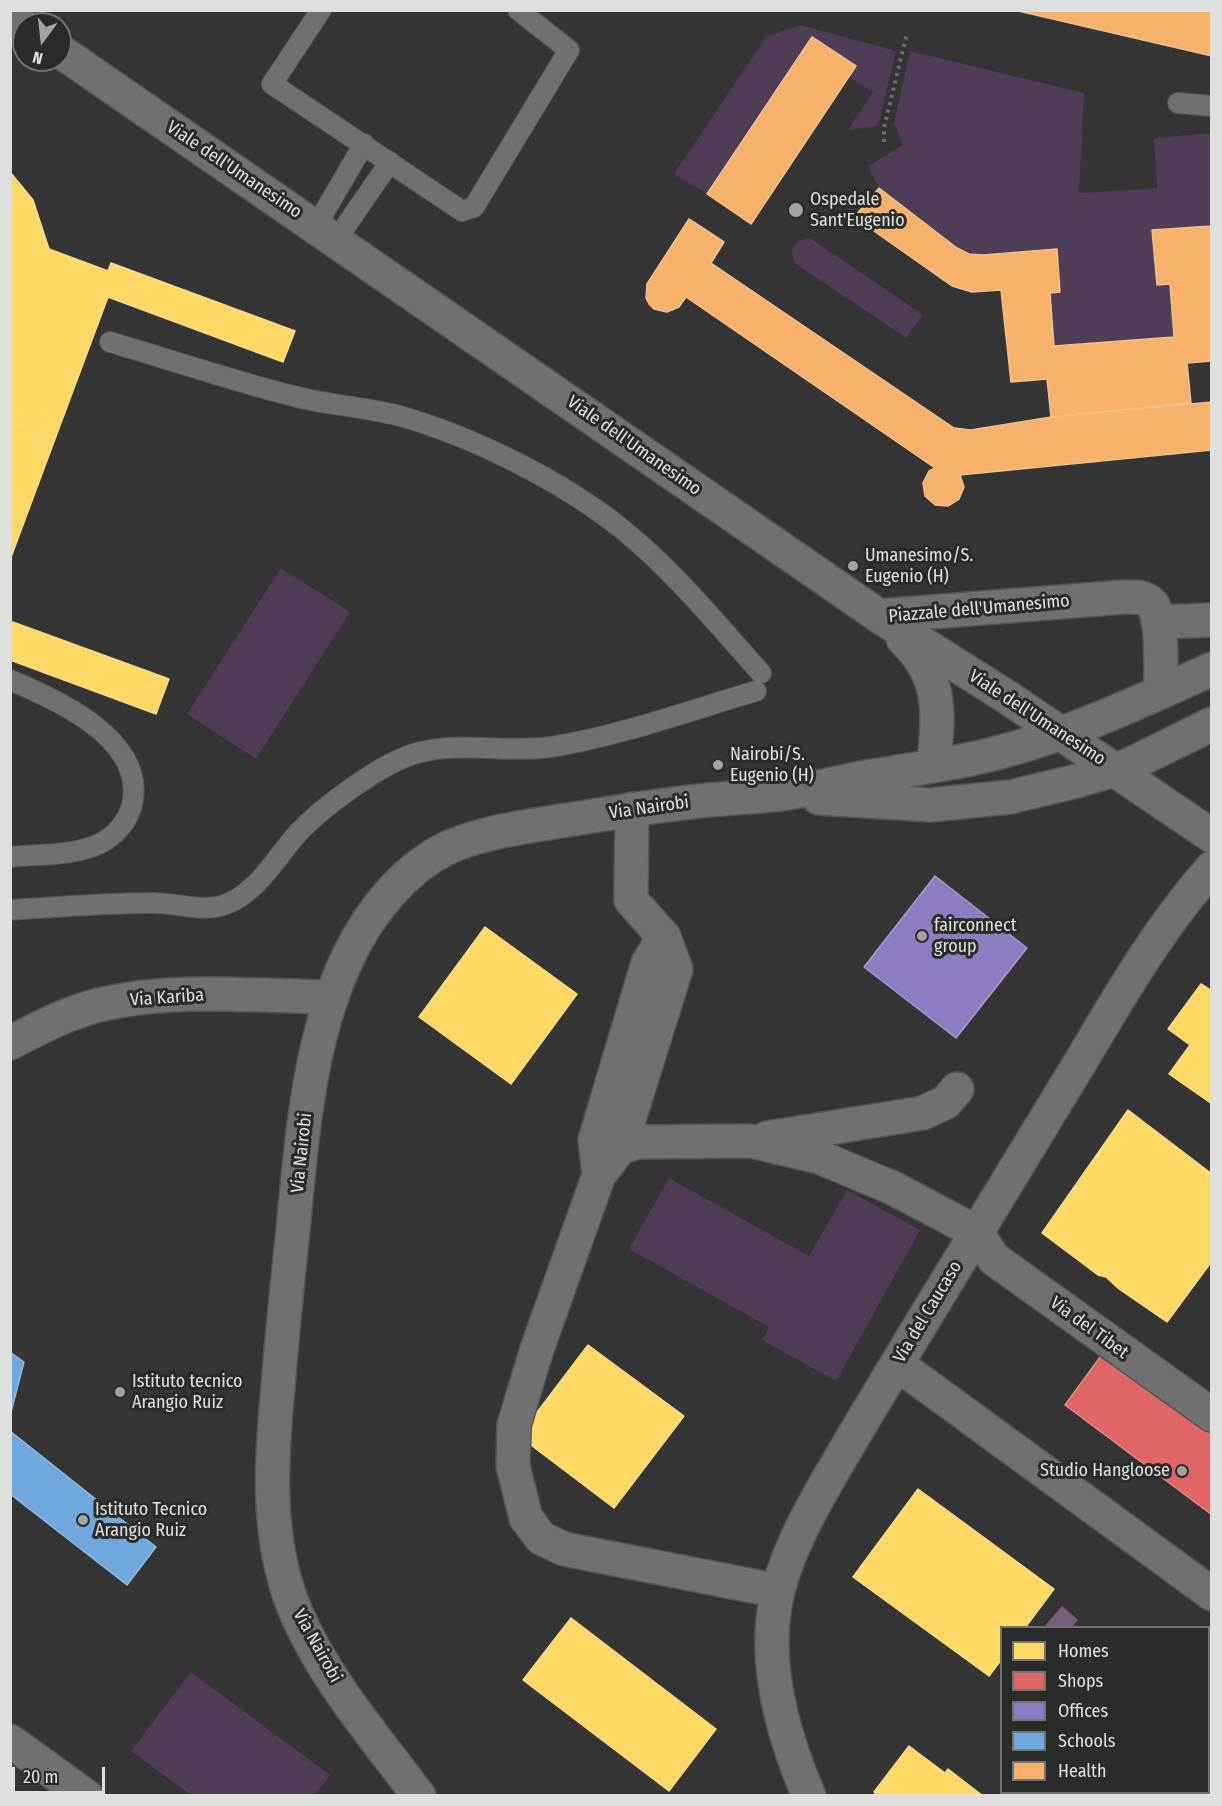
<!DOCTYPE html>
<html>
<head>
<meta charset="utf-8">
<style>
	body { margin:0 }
	#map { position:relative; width:1222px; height:1806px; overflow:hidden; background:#343534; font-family:"Fira Sans Condensed",sans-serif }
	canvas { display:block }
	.frame { position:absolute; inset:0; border:12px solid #dfe0de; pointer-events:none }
	.legend { position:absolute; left:1000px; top:1626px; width:210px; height:168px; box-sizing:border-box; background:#2a2c29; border:2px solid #727471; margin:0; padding:8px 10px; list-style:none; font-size:18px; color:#dfe0de }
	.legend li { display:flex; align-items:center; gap:12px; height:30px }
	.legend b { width:30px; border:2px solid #727471 }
	.north { position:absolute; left:12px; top:12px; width:60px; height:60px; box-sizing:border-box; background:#2a2c29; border:2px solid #727471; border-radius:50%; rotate:195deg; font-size:16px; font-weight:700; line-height:24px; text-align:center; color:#dfe0de }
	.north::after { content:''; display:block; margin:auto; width:21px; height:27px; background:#a3a4a2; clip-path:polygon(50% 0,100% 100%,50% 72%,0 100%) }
	.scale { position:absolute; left:12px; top:1767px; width:93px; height:27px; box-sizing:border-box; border:3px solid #dfe0de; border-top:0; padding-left:8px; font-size:18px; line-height:21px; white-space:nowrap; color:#dfe0de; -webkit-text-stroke:4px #2a2c29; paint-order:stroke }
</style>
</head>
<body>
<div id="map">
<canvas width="1222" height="1806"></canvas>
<div class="frame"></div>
<ul class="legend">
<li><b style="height:16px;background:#ffd966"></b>Homes</li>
<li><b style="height:16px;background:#e06666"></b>Shops</li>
<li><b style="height:16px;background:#8e7cc3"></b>Offices</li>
<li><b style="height:16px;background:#6fa8dc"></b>Schools</li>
<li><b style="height:16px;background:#f6b26b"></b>Health</li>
</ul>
<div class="north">N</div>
<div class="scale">20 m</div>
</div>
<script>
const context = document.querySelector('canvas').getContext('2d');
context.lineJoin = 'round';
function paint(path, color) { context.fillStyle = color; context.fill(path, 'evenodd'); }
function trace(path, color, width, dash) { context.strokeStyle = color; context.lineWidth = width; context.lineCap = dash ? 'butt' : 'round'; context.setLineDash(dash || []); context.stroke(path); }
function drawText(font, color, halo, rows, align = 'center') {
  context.font = font + ' "Fira Sans Condensed",sans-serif'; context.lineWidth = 6; context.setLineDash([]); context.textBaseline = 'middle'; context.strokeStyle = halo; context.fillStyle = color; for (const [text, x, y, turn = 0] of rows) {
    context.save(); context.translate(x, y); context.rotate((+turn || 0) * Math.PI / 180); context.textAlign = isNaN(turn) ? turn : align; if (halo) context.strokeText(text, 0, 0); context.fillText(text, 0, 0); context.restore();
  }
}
paint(new Path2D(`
	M800 25 896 51 878 126 848 130 873 92 849 77 856 66 812 37 707 194 674 174 766 37Z
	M910 51 1084 93 1079 193 1157 188 1154 138 1211 133V226L1152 231 1157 285 1170 284 1174 337 1054 346 1050 293 1060 292 1057 250C1025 252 986 261 957 248L879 188 868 166 903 145 894 123Z
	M808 238 813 240 923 315 906 338 796 264 793 259 792 249 798 241Z
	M281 568 350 612 256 759 187 714Z
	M669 1178 809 1256 847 1190 920 1230 836 1381 762 1340 769 1327 629 1249Z
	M191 1672 330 1775 315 1795H191L131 1751Z`), '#4e3d54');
paint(new Path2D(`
	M1062 1606 1078 1620 1072 1627H1044Z`), '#775e80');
const homes = new Path2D(`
	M10 172 33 200 49 249 108 271 111 263 295 331 283 362 108 297 55 439 10 422Z
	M10 422 55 439 10 560Z
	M10 621 169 679 156 714 10 660Z
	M485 927 577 994 511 1084 419 1017Z
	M1201 984 1212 991V1104L1169 1074 1190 1045 1168 1029Z
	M1128 1110 1212 1174V1261L1167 1322 1119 1289 1106 1277 1098 1275 1042 1233Z
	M588 1345 684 1416 614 1508 519 1436Z
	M918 1489 1054 1589 1025 1628H1002V1659L989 1676 853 1577Z
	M571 1618 716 1729 669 1791 523 1680Z
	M1208 1695 1212 1701V1789L1208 1791Z
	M909 1746 945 1773 948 1769 983 1796H878L874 1792Z
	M1111 1792H1206L1200 1796H1113Z`);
paint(homes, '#ffd966');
trace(homes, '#f5db8a', 1.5);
const shops = new Path2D(`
	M1106 1349 1212 1428V1515L1065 1405Z`);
paint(shops, '#e06666');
trace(shops, '#e08b8a', 1.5);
const offices = new Path2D(`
	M935 876 1027 948 956 1038 864 967Z`);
paint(offices, '#8e7cc3');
trace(offices, '#a69acb', 1.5);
const schools = new Path2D(`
	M10 1352 24 1362 10 1416Z
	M10 1431 156 1547 127 1585 10 1494Z`);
paint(schools, '#6fa8dc');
trace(schools, '#91b9dd', 1.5);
const health = new Path2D(`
	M1014 10H1212V56Z
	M812 37 856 66 751 224 707 194Z
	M879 188 957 248 969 254 983 255 1057 249 1060 292 1050 293 1054 346 1174 337 1170 284 1157 285 1152 230 1212 226V361L1187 363 1191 403 1051 417 1047 379 1011 382 1001 290 972 292 952 286 854 217Z
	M689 219 724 242 711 263 954 428 971 430 1051 417 1212 402V450L960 475 964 487 959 499 948 506 935 505 925 496 923 483 929 471 935 468 686 297 679 307 667 312 654 309 649 304 646 298 647 284Z`);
paint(health, '#f6b26b');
trace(health, '#efc08e', 1.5);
const service = new Path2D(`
	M321 10 272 84 462 211 474 207 569 50 518 10
	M1178 103 1212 106
	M316 226 364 144
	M336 240 390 162
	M110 342C171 360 231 380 293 396 328 405 365 407 400 416 474 437 562 481 622 529 674 571 717 624 761 673
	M10 680C58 700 147 740 132 805 128 821 116 835 101 843 75 856 39 854 10 857
	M10 910C57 907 104 903 151 903 177 902 206 915 231 902 262 887 277 855 300 831 323 807 372 771 403 758 450 738 501 754 551 747 620 736 688 711 756 691`);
const minor = new Path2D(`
	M879 616 1124 597C1133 597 1144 596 1151 603 1164 614 1160 674 1161 692
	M1158 622 1212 620
	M10 1043C39 1028 67 1013 99 1005 174 987 255 996 332 997
	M767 1138 923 1113 946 1102 957 1089
	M620 1148 676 969 664 937 631 900 632 809
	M599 1175 595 1140 648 963 664 937
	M897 1364 1212 1594
	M778 1591 564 1549 541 1538 526 1518 513 1466 514 1425 537 1349 599 1175 620 1148 637 1142 751 1141 819 1157 893 1188 976 1232 994 1259 1212 1415
	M10 1741 86 1796
	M809 1796C784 1738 764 1668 775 1605 783 1560 806 1518 829 1478 856 1431 885 1384 913 1337 968 1245 1024 1153 1081 1061 1121 994 1160 926 1212 868`);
const tertiary = new Path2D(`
	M10 17 24 26
	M60 51 879 616 1007 697 1212 836
	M903 639C944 678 938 714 934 765
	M819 798 930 805 1010 797 1077 781 1127 766 1212 724
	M419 1796C374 1736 321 1675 293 1605 266 1535 271 1460 278 1387 281 1347 285 1308 289 1268 303 1146 304 989 390 893 406 875 425 859 447 848 480 833 519 828 554 822 606 814 657 805 709 800 730 798 751 797 773 795 806 791 839 782 872 776 908 770 945 765 980 757 1061 739 1137 703 1212 669`);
trace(service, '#535453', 22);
trace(minor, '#535453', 36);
trace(tertiary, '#535453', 36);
trace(new Path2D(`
	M884 142V128L907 33`), '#6c6d6c', 4, [3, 4.5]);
trace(service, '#6f706f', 20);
trace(minor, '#6f706f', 33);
trace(tertiary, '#6f706f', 33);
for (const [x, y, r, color] of [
	[796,210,8,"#a3a4a2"],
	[853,566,6,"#a3a4a2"],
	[718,765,6,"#a3a4a2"],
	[922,936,6,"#a3a4a2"],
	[120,1392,6,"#a3a4a2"],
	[1182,1471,6,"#a3a4a2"],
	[83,1520,6,"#a3a4a2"]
]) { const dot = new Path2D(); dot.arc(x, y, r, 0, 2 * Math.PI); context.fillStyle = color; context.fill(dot); trace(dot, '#2a2c29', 2); }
drawText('18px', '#dfe0de', '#2a2c29', [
	["Viale dell'Umanesimo",234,170,34],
	["Viale dell'Umanesimo",634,446,35],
	["Piazzale dell'Umanesimo",979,609,-5],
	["Viale dell'Umanesimo",1037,718,33],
	["Via Nairobi",649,808,-8],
	["Via Kariba",167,998,-4],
	["Via Nairobi",302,1153,-84],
	["Via del Caucaso",928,1312,-59],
	["Via del Tibet",1089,1328,36],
	["Via Nairobi",317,1646,61]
]);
drawText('18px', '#dfe0de', '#2a2c29', [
	["Ospedale",810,200],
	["Sant'Eugenio",810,221],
	["Umanesimo/S.",865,556],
	["Eugenio (H)",865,577],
	["Nairobi/S.",730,755],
	["Eugenio (H)",730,776],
	["fairconnect",934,926],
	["group",934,947],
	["Istituto tecnico",132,1382],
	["Arangio Ruiz",132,1403],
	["Studio Hangloose",1170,1471,"right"],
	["Istituto Tecnico",95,1510],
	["Arangio Ruiz",95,1531]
], 'left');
</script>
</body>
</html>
